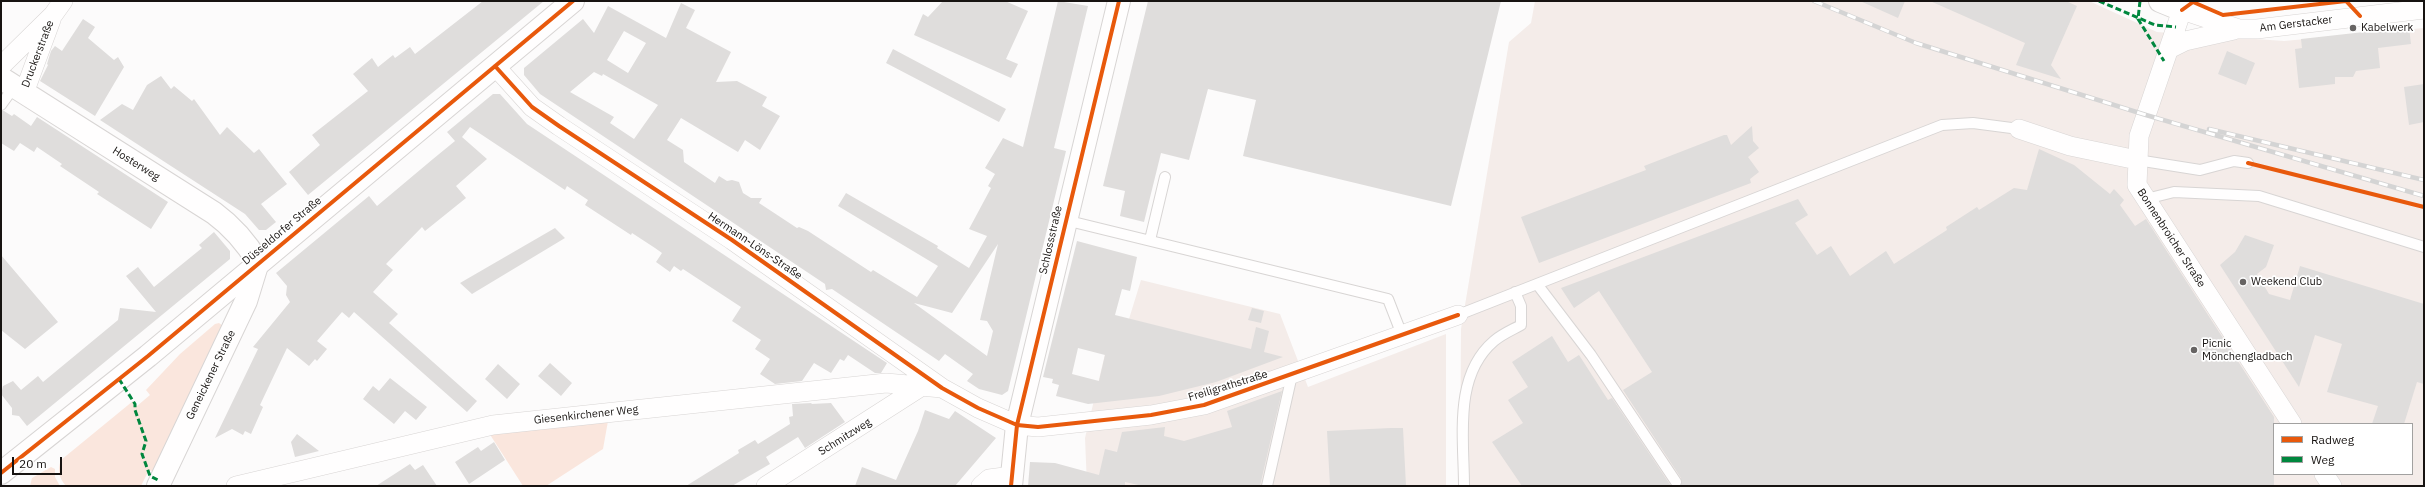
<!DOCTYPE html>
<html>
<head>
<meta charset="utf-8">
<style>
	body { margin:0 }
	#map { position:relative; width:2425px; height:487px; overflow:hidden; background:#fcfbfb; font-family:"IBM Plex Sans",sans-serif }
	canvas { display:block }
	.frame { position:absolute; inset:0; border:2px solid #171311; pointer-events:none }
	.legend { position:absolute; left:2273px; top:423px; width:140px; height:52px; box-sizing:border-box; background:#fff; border:1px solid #a2a1a0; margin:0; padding:5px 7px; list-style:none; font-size:12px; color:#171311 }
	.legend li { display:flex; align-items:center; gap:8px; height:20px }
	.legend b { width:20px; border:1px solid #a2a1a0 }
	.scale { position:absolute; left:12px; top:457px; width:50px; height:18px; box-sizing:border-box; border:2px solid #171311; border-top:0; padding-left:5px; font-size:12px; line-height:14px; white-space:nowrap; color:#171311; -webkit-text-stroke:3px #fff; paint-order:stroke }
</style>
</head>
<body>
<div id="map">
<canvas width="2425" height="487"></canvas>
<div class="frame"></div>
<ul class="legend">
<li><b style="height:5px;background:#e8590c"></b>Radweg</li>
<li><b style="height:5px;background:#00873e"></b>Weg</li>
</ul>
<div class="scale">20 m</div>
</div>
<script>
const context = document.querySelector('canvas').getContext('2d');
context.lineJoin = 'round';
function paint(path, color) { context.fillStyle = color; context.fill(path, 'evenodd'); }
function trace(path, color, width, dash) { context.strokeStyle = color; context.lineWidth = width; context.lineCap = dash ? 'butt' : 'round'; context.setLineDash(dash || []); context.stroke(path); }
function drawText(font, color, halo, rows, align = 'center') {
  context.font = font + ' "IBM Plex Sans",sans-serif'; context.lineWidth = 3.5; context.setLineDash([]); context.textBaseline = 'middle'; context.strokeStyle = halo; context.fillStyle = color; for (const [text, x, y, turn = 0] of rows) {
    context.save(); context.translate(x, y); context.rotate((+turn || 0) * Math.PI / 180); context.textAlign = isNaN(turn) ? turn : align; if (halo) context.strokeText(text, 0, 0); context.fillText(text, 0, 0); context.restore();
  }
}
paint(new Path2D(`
	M1535 1H2089L2157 32 2284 41 2424 28V486H1460L1461 329 1509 42 1531 23ZM2274 424H2412V474H2274Z
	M1141 280 1280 314 1308 387 1446 334V486H1087L1085 438 1110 333 1129 319Z`), '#f4ece9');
paint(new Path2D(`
	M219 323 223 326 154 472 149 470 141 486H66C59 478 57 470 61 460L133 401 137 406 150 395 146 390 180 354 215 324Z
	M608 421 603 449 546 486H523L489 433Z
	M51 467 55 469V477L60 486H30L32 478Z`), '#fae6dd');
paint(new Path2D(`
	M483 1H544L308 195 289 172 320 145 312 135 368 91 353 74 372 58 378 67 393 55 395 58 410 47 415 54Z
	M943 1H1005L1028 11 1006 59 1018 64 1011 78 914 35 923 14 928 17Z
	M1058 1 1088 6 1054 148 1066 151 1008 391 1002 395 979 389 967 381 973 374 945 354 939 361 832 289 826 290 825 284 540 94 524 75V68L583 19 594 33 608 6 666 38 681 3 695 10 686 28 731 52 716 82 737 81 767 97 762 106 780 116 760 150 745 140 738 152 681 118 667 140 683 150 684 162 715 183 719 176 727 181 732 180 739 182 743 193 751 198H762L759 203 797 228 799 227 808 231 871 272 873 270 917 297 938 266 838 206 846 193 938 246 937 248 969 268 987 236 969 229 991 188 988 186 995 174 985 168 1003 138 1023 147ZM624 31 646 43 628 73 607 60ZM594 72 602 76 603 74 658 105 634 139 610 123 614 117 570 92ZM998 244 980 320 987 321 993 331 987 356 914 303 952 313Z
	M1148 1H1501L1451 206 1243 156 1256 100 1208 89 1189 160 1161 153 1144 222 1120 216 1125 191 1103 186Z
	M1860 1H1905L1898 18Z
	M1930 1H2066L2077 6 2051 65 2061 79 2016 65 2025 43Z
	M83 19 95 27 88 38 114 60 118 57 124 67 95 116 40 81 48 65 47 64 51 51 55 46 62 51Z
	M2409 27 2411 44 2378 48 2380 68 2356 71 2353 77H2335V84L2299 88 2295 49 2302 48 2301 39Z
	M893 49 1006 109 999 122 886 63Z
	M2227 51 2255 63 2246 85 2218 74Z
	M161 76 171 89 174 86 192 101 194 99 220 135 227 127 254 153 259 149 287 184 261 204 276 222 266 230H259L245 214 100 120 122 104 133 110 147 85Z
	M2424 84V122L2409 125 2404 87Z
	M493 94H500L527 124 887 363 881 373H875L848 355 844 361 840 359 831 373 814 363 802 381 775 384 760 374 770 359 755 349 761 340 732 321 741 307 683 269 681 271 674 266 670 272 656 262 662 253 655 248 632 233 631 235 585 205 588 200 567 186 565 190 470 127 462 137 487 159 456 186 466 198 425 231 422 227 386 264 393 270 373 292 398 314 389 323 477 401 467 412 354 312 349 318 342 312 317 341 327 349 317 361 315 359 309 366 287 348 260 405 263 407 251 434 245 431 243 435 232 429 215 438 258 349 253 347 290 302 286 295 287 286 276 273 369 196 377 206 433 159 455 141 447 132Z
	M1 111H4L12 116 14 114 31 126 37 117 168 202 151 229 97 194 99 192 60 166 62 164 37 147 34 152 20 143 14 151 1 143Z
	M1752 126 1753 141 1759 148 1748 157 1759 172 1750 179 1751 183 1539 263 1521 217 1646 170 1644 166 1724 135H1727L1731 145Z
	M2039 149 2074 165 2110 194 2114 189 2124 200 2120 205 2135 226 2146 219 2274 417V486H1681V478L1623 390 1652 372 1599 291 1574 308 1561 288 1798 199 1808 215 1795 223 1817 255 1831 246 1850 276 1886 251 1894 264 1947 230 1946 227 1977 207 1979 210 2014 188 2027 190Z
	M555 228 565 238 472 294 460 283Z
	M214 232 230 251V259L27 426 19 416 12 415V408L1 394 3 386 13 381 21 390 38 376 43 382 118 320 120 308 156 312 126 276 138 267 154 287 202 248 199 245Z
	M2245 235 2274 245 2266 267 2257 274 2269 294 2290 300 2300 266 2424 304V384L2417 382 2404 424H2372L2378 406 2327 392 2342 344 2315 335 2299 387 2220 265 2235 252Z
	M1077 241 1137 257 1130 291 1122 289 1115 315 1251 349 1256 327 1269 331 1264 352 1283 357 1216 382 1159 396 1088 404 1056 396 1059 385 1052 383 1053 379 1043 377ZM1078 348 1105 355 1099 381 1072 374Z
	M1 255 58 322 25 349 1 330Z
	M1252 308 1264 311 1261 323 1248 320Z
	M1552 336 1568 362 1579 355 1608 400 1612 398 1671 486H1522L1492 442 1523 423 1508 400 1528 387 1512 362Z
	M550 363 572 383 561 396 538 376Z
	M498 364 520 384 507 399 485 379Z
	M390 378 427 407 416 420 405 411 394 424 363 399 373 386 379 391Z
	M1282 391 1260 486H1143L1125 482V486H1028L1030 462 1055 463 1099 475 1105 449 1117 452 1122 432 1165 427 1164 436 1184 441 1232 427 1227 411Z
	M812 403 811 404 831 403 845 422 805 448 798 437 766 457 770 464 732 486H686L739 453 738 450 755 440 758 444 790 424 789 417 793 416 792 404Z
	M925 410 949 419 955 411 996 438 955 486H855L862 467 896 480 918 431Z
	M1391 428H1403L1406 486H1330L1327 431Z
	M297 434 319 451 295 457 291 442Z
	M494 442 505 460 469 484 455 462 478 447 481 451Z
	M410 464 415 470 423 465 437 486H376Z`), '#dfdddc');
const service = new Path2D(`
	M1 105 14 87
	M2137 160 2200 170 2234 161 2248 163
	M2146 199 2174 192 2259 196 2424 247
	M1065 220 1388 299 1402 335
	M1150 240 1165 177
	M1537 284 1591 355 1676 482
	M1458 315 1942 125 1973 123 2019 129
	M1267 486 1292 375
	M1464 486C1464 438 1453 376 1494 341 1502 334 1512 330 1521 325V306L1515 292`);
const minor = new Path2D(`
	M2169 49 2185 41 2234 30
	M1 66 53 15 63 1
	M495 66 532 107 559 126 732 240 942 388 978 408 1017 425 1038 427 1151 415 1204 405 1458 315
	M24 93 51 20
	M2019 129 2070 146 2137 160
	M2292 424 2137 185 2139 136 2182 10 2239 29H2257L2424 9
	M2324 474 2332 486
	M236 486 493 425 886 383 942 388
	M766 486 922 386
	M981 486 989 479 1012 476`);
const tertiary = new Path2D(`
	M1 78 214 213C233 227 246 242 258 262L246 301 158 486
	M1011 486 1017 425 1119 1`);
const secondary = new Path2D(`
	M2160 1 2182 10 2185 1
	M1 473 148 356 573 1`);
trace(service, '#d8d5d4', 12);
trace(minor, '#d8d5d4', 20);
trace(tertiary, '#d8d5d4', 24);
trace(secondary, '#d8d5d4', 24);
trace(service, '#fffefe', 10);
trace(minor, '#fffefe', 19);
trace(tertiary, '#fffefe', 22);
trace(secondary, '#fffefe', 22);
const rail = new Path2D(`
	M1814 1 1916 43 2146 115 2424 196
	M2209 129 2424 180`);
trace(rail, '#d4d4d4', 4.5);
trace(rail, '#fff', 3, [9]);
trace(new Path2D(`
	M2099 1 2155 25 2176 27
	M2140 1 2138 19 2164 61
	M119 379 135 404V410L146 441 142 454 150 476 160 481`), '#00873e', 3, [6, 3]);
trace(new Path2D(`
	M2182 10 2193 2 2223 15 2346 1 2360 16
	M495 66 532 107 559 126 732 240 942 388 978 408 1017 425 1038 427 1151 415 1204 405 1458 315
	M2248 163 2424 207
	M1 473 148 356 573 1
	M1011 486 1017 425 1119 1`), '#e8590c', 4);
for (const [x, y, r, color] of [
	[2353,28,4,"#676463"],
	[2243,282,4,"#676463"],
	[2194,350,4,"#676463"]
]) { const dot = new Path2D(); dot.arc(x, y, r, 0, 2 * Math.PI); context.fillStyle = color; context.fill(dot); trace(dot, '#fff', 1.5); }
drawText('11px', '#171311', '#fff', [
	["Am Gerstacker",2296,24,-7],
	["Druckerstraße",38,54,-69],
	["Hosterweg",136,164,32],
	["Düsseldorfer Straße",282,231,-40],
	["Bonnenbroicher Straße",2171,238,57],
	["Schlossstraße",1051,240,-77],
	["Hermann-Löns-Straße",755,246,34],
	["Geneickener Straße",211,375,-64],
	["Freiligrathstraße",1228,386,-17],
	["Giesenkirchener Weg",586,415,-6],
	["Schmitzweg",845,437,-32]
]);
drawText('11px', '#171311', '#fff', [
	["Kabelwerk",2361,28],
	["Weekend Club",2251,282],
	["Picnic",2202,344],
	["Mönchengladbach",2202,357]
], 'left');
</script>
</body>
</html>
